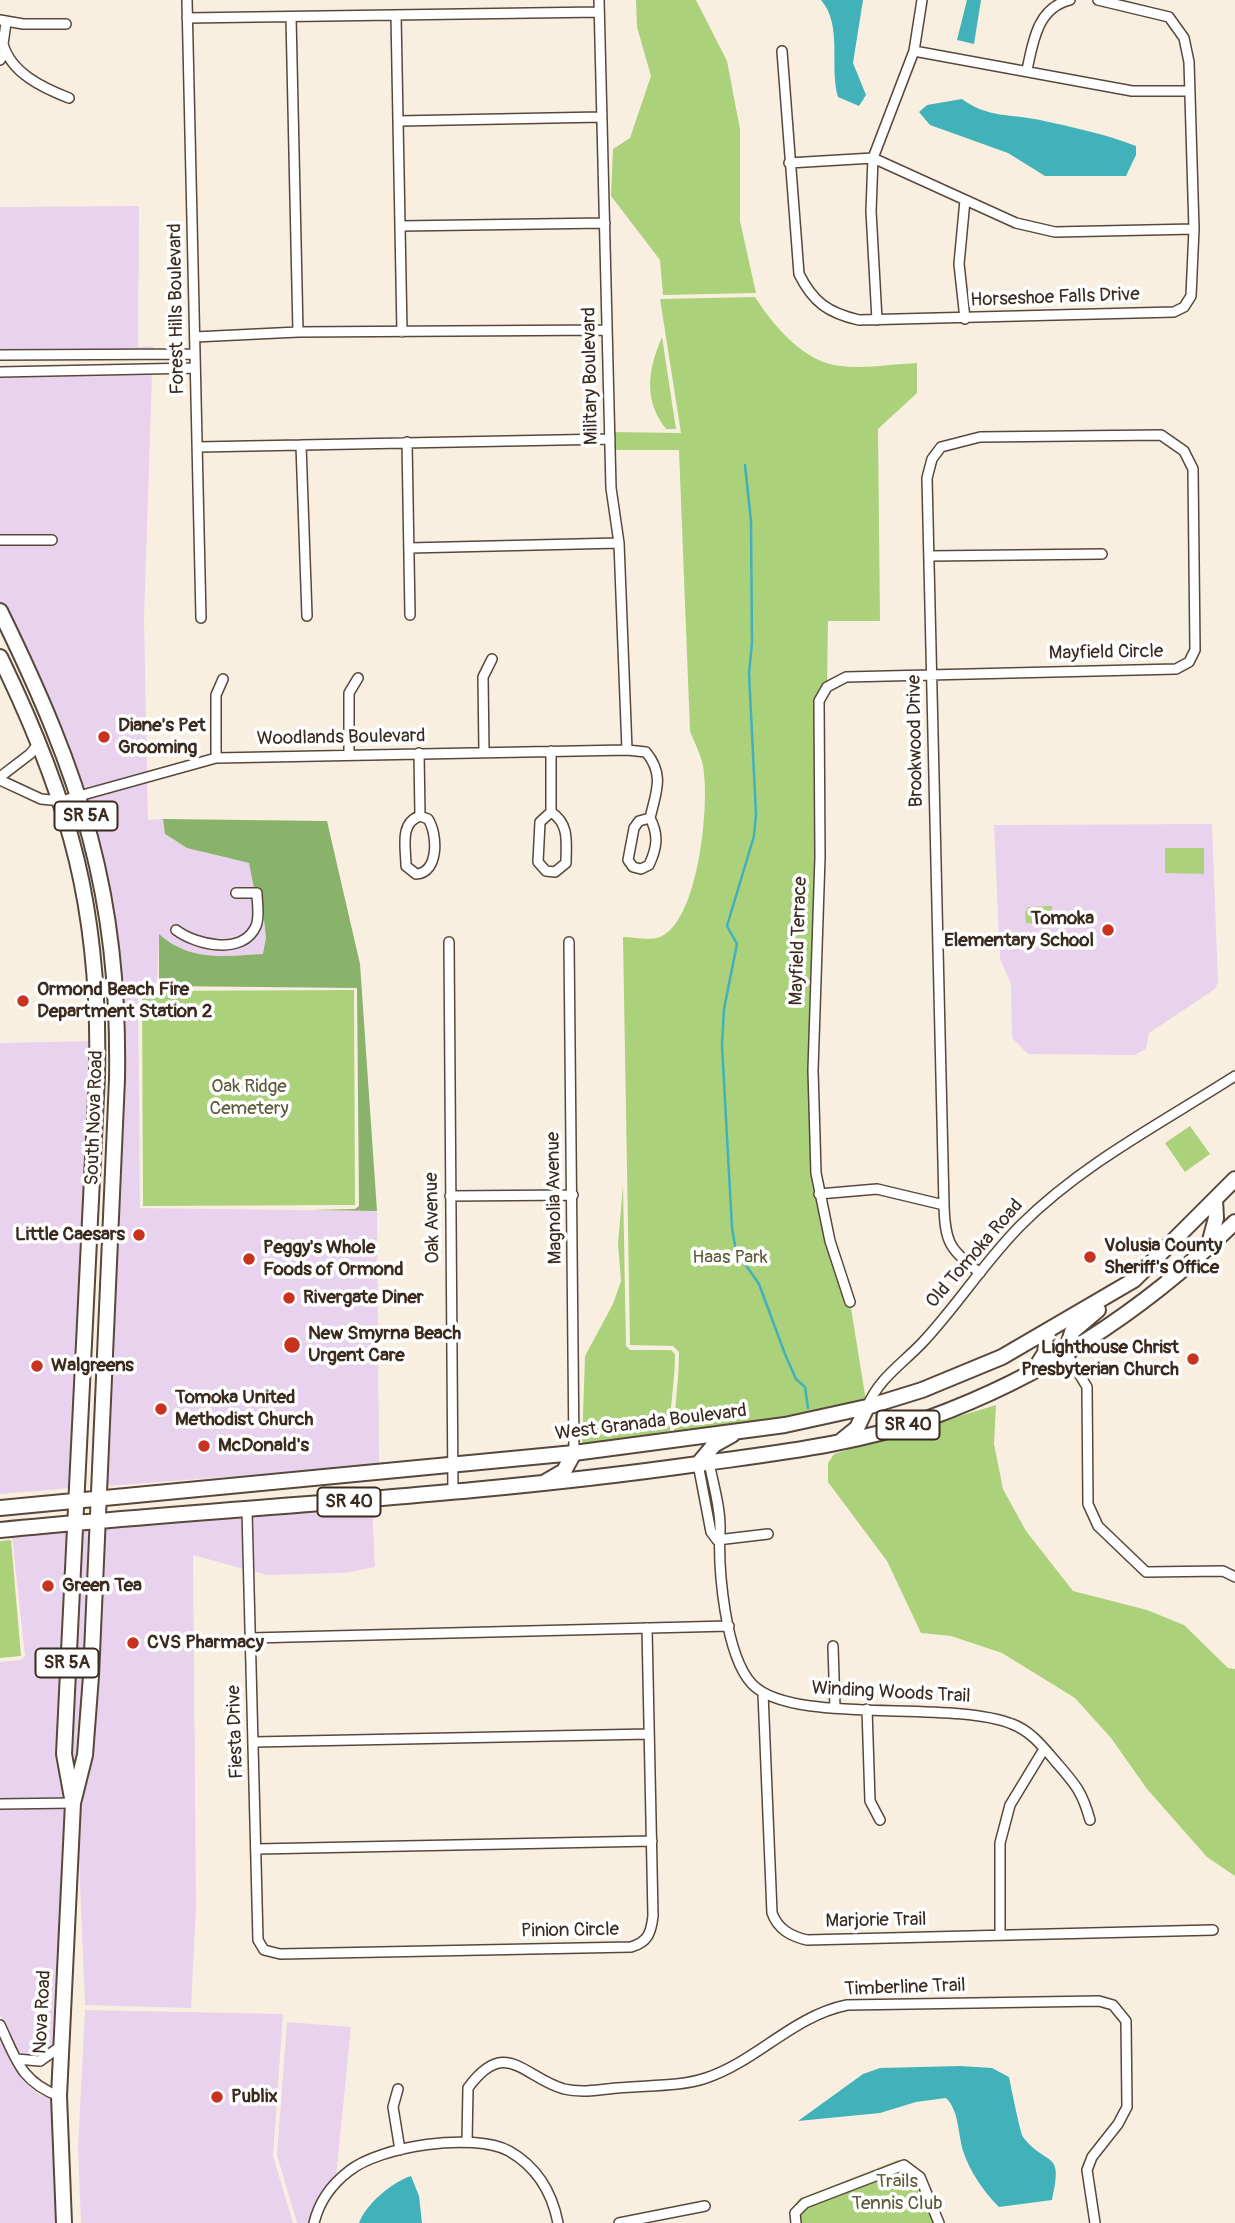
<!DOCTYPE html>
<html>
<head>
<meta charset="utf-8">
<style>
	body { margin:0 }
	canvas { display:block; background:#f9efe1 }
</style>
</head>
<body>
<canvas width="1235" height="2223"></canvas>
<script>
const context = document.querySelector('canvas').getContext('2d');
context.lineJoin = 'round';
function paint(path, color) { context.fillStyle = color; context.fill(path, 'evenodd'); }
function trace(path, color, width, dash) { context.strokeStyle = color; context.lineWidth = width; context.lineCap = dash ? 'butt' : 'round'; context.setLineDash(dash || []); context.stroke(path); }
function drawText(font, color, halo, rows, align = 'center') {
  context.font = font + ' Pangolin,sans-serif'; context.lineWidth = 7; context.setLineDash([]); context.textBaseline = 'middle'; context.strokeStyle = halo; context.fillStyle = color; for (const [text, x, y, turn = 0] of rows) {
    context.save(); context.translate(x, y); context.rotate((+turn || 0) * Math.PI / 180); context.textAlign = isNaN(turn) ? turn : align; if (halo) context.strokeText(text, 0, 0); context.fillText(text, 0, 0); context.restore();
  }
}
paint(new Path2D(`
	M139 206 138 347 153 346V349L0 350V207Z
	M152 374 144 618 147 771 82 789 59 724 0 601V546L56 545V536L0 535V377Z
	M147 782 148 820 163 819 166 835 175 841 206 853 249 863 253 874 254 888H232V898H252L253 922 248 931 236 937 210 940 187 932 175 923 170 931 184 942 208 950 238 948 255 938 261 926 262 908 266 938 264 954 204 957 173 947 159 935 157 986 141 987 138 991 140 1208 377 1211 379 1465 107 1486 106 1493 119 961 105 867 86 798Z
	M1212 824 1218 982 1215 989 1149 1033 1146 1049 1134 1055 1028 1054 1012 1038 1011 984 1000 959 994 825Z
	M94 1041 71 1488 0 1494V1043Z
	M372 1506 375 1567 344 1573 267 1575 253 1571 251 1516Z
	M242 1517 244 1569 193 1555 196 1907 191 2008 85 2005 77 1808 103 1526Z
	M94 1526 81 1754 73 1782 68 1753 78 1527Z
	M69 1528 67 1798 0 1799V1662L21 1660 25 1656 12 1536Z
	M68 1808 56 2044 39 2056 28 2057 19 2054 0 2014V1809Z
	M85 2010 283 2014 273 2156 293 2223H81L78 2149Z
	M287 2022 351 2027 336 2177 325 2188 309 2223H297L277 2155Z
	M0 2036 11 2063 27 2085 38 2094 54 2100 59 2223H0Z`), '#e9d2ed');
paint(new Path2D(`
	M636 0H696L727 61 740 129V221L756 293 663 295 660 260 611 196 613 149 630 138 651 76 637 27Z
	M755 297C773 325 804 363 841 366 865 369 892 364 917 363V393L878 429 880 621H828L827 687 819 701 814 994 816 1173 850 1302 867 1407 674 1439C674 1408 679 1383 679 1352L673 1346 630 1345 623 937C633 937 650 941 660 937 699 921 710 803 703 766 701 755 694 742 690 731L679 450H610V432L681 433 660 299Z
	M662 337 676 429H666C643 400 648 369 662 337Z
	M1165 848H1204V874L1165 873Z
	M1052 906V924L1026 923 1025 913 1028 907Z
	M354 990 355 1205 143 1206 142 991Z
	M1190 1126 1210 1154 1185 1172 1165 1143Z
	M623 1185 626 1346 630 1350H671L675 1354C675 1382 670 1403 670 1431L582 1445 585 1356 613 1304 621 1281 618 1244Z
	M996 1405 994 1444 1003 1489 1026 1531 1073 1591 1147 1610 1184 1625 1228 1668 1235 1669V1876L1207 1857 1147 1789 1111 1738 1075 1698 1002 1653 951 1636 921 1633 887 1561 828 1482V1463L834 1454Z
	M11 1540 21 1656 0 1658V1541Z
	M898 2160C928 2162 935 2200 944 2223H791L790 2211 799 2199Z`), '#acd17b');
paint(new Path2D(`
	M163 819 327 821 360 964 377 1211 312 1210 355 1209 359 1206 357 988 159 986V934C190 962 224 956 263 954L266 938 261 893 254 888 249 863 187 848 165 834Z`), '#89b36b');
paint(new Path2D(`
	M821 0H863L853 63 866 95 859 106 838 97C829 67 843 25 821 0Z
	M967 0H981L974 44 957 40Z
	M962 99C987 118 1012 114 1040 120 1072 127 1105 134 1136 146V155L1126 176H1045L1008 153 930 125 919 112 927 105Z
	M960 2066 992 2068 1009 2077C1011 2087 1020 2132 1023 2137 1047 2168 1064 2148 1052 2200L999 2207C984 2192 970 2172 963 2151 958 2134 959 2110 946 2098L916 2102 880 2113 798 2121 863 2074 880 2068Z
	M411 2176 419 2196 422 2223H359C366 2204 392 2182 411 2176Z`), '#41b2b9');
trace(new Path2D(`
	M745 465 751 521 752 643 749 673 756 814 754 836 727 926 737 944 724 1009 722 1045 732 1228 736 1251 759 1284 785 1354 796 1379 805 1387 808 1408`), '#41b2b9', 2.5);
const street = new Path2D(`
	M187 0 201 618
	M599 0 611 488 619 543 627 750
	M396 15 402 332
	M291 17 298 332
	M187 18 599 12
	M0 20 23 24H66
	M6 23 3 44C11 73 43 88 69 98
	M782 51 799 274C813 302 828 313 859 320L1174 312 1184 307 1191 296 1194 229 1189 62 1184 38 1169 17 1098 0
	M914 51 1132 91H1190
	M0 60 5 51
	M1027 70C1033 42 1037 8 1070 0
	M399 121 601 117
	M789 163 873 158 1016 223 1055 232 1194 229
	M965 200 959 264 965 319
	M401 226 605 223
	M877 320 871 211 873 158 914 51 922 0
	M195 337 298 332 607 330
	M0 355 195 354
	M0 372 195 368
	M407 442 410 615
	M301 445 307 616
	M198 447 610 439
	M0 540H52
	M409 548 619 543
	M930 556 1102 554
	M484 752 483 677 492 659
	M419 753 420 816C399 823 406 848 406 866L416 874C439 873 438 834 428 819L420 816
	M349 755V693L358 678
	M216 758V695L223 679
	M0 777 30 754 40 742
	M0 780 41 799 61 801 216 758 627 750 646 752C665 775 656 792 650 818L639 821 634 828 628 860 633 867 641 869 649 865C657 848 659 835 650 818
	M551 812C570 824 566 843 566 863L555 872 546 871 538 862 540 822 551 812V751
	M176 930C196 945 243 956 256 926 260 917 257 903 257 893H236
	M449 942 453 1493
	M569 942 574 1453
	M819 1194 877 1189 944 1205
	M450 1196 573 1195
	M850 1302 830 1241 816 1173 813 1070 820 857 819 701 827 687 846 677 1176 669 1189 662 1195 650 1193 469 1184 451 1161 435 980 437 941 447 932 459 927 478 944 1205C945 1244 950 1249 980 1273
	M1066 1352 1087 1387 1088 1504 1098 1526 1146 1572 1223 1571 1235 1577
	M867 1407C879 1378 901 1365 922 1343 957 1306 985 1261 1021 1225 1082 1164 1163 1122 1235 1076
	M709 1462C713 1484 721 1509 720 1531 718 1569 725 1655 752 1684 792 1726 950 1699 1012 1724 1031 1731 1043 1747 1056 1762 1075 1784 1082 1791 1090 1820
	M698 1464 711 1532 717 1540
	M247 1511 258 1940 264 1950 280 1954 631 1947C648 1942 651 1933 653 1916L647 1628
	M717 1540 768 1534
	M251 1638 729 1626
	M833 1646 835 1708
	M763 1693 772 1913C778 1929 790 1936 807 1940L1213 1930
	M867 1709 870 1801 880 1820
	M254 1742 649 1734
	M0 1804 73 1803
	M257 1849 652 1841
	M1000 1935V1843L1010 1805 1044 1749
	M0 2025C16 2059 21 2082 59 2096
	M16 2059 40 2061 61 2046
	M398 2089 393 2107 400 2150
	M467 2142 468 2088C506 2036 524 2078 564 2089 581 2093 599 2090 617 2088 645 2085 680 2087 706 2078 757 2061 793 2016 847 2005L1099 2001 1113 2005 1126 2021 1127 2107 1118 2124 1092 2157 1087 2170 1095 2223
	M314 2223C319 2202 332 2184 349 2171 380 2146 473 2132 509 2151 537 2167 552 2192 558 2223
	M619 2223 705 2206
	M796 2223 795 2213 805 2203 904 2165 920 2177 939 2223`);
const primary = new Path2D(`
	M0 611C81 777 120 892 117 1079L91 1676 85 1755 73 1803 59 2096 64 2223
	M0 657C71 803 101 912 97 1076L64 1754 72 1798
	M1209 1244 1216 1218 1215 1200
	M1066 1352 1072 1332 1098 1310
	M1036 1367 1045 1353 1048 1332
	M841 1441 857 1428 867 1407
	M698 1464 714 1445 732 1435
	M545 1482 564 1471 574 1453
	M0 1508 574 1453 785 1425 867 1407 922 1390 1002 1357 1134 1280 1235 1179
	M0 1530C233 1507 466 1497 698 1464 776 1453 854 1445 929 1418 1045 1376 1147 1308 1235 1222`);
trace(street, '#58483b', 12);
trace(primary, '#58483b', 18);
trace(street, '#fff', 9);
trace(primary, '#fff', 14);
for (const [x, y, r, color] of [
	[104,737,7,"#c8321e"],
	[1108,930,7,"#c8321e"],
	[23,1001,7,"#c8321e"],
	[139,1235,7,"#c8321e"],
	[1090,1257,7,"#c8321e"],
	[249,1259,7,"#c8321e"],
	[289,1298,7,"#c8321e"],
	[292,1345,9,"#c8321e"],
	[1193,1359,7,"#c8321e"],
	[37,1366,7,"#c8321e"],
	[161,1409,7,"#c8321e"],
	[204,1446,7,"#c8321e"],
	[48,1586,7,"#c8321e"],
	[133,1643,7,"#c8321e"],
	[217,2097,7,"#c8321e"]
]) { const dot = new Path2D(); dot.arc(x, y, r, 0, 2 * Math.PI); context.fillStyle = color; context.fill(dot); trace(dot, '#fff', 2.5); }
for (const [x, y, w] of [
	[86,816,63],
	[908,1425,63],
	[349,1502,63],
	[67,1663,63]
]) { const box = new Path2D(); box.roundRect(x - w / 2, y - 14.5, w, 29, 5); context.fillStyle = '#fff'; context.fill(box); trace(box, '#3b2a1e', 2); }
drawText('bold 18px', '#3b2a1e', null, [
	["SR 5A",86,816],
	["SR 40",908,1425],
	["SR 40",349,1502],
	["SR 5A",67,1663]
]);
drawText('19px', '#3b2a1e', '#fff', [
	["Horseshoe Falls Drive",1055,298,-2],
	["Forest Hills Boulevard",177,309,-91],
	["Military Boulevard",591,376,-91],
	["Mayfield Circle",1106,653,-1],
	["Woodlands Boulevard",341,738,-1],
	["Brookwood Drive",916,741,-91],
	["Mayfield Terrace",799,941,-88],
	["South Nova Road",95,1118,-88],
	["Magnolia Avenue",555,1198,-91],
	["Oak Avenue",433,1218,-91],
	["Old Tomoka Road",975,1254,-49],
	["West Granada Boulevard",651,1423,-7],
	["Winding Woods Trail",891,1693,3],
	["Fiesta Drive",236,1732,-92],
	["Marjorie Trail",876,1921,-1],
	["Pinion Circle",570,1931,-1],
	["Timberline Trail",905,1988,-2],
	["Nova Road",43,2012,-87]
]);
drawText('bold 19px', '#3b2a1e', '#fff', [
	["Diane's Pet",118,726],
	["Grooming",118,748],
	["Tomoka",1094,919,"right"],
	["Elementary School",1094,941,"right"],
	["Ormond Beach Fire",37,990],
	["Department Station 2",37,1012],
	["Little Caesars",125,1235,"right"],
	["Volusia County",1104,1246],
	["Sheriff's Office",1104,1268],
	["Peggy's Whole",263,1248],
	["Foods of Ormond",263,1270],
	["Rivergate Diner",303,1298],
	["New Smyrna Beach",308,1334],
	["Urgent Care",308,1356],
	["Lighthouse Christ",1179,1348,"right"],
	["Presbyterian Church",1179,1370,"right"],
	["Walgreens",51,1366],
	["Tomoka United",175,1398],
	["Methodist Church",175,1420],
	["McDonald's",218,1446],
	["Green Tea",62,1586],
	["CVS Pharmacy",147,1643],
	["Publix",231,2097]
], 'left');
drawText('19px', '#5d5c3a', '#fff', [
	["Oak Ridge",249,1087],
	["Cemetery",249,1109],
	["Haas Park",730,1258],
	["Trails",897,2182],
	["Tennis Club",897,2204]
]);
</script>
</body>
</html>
